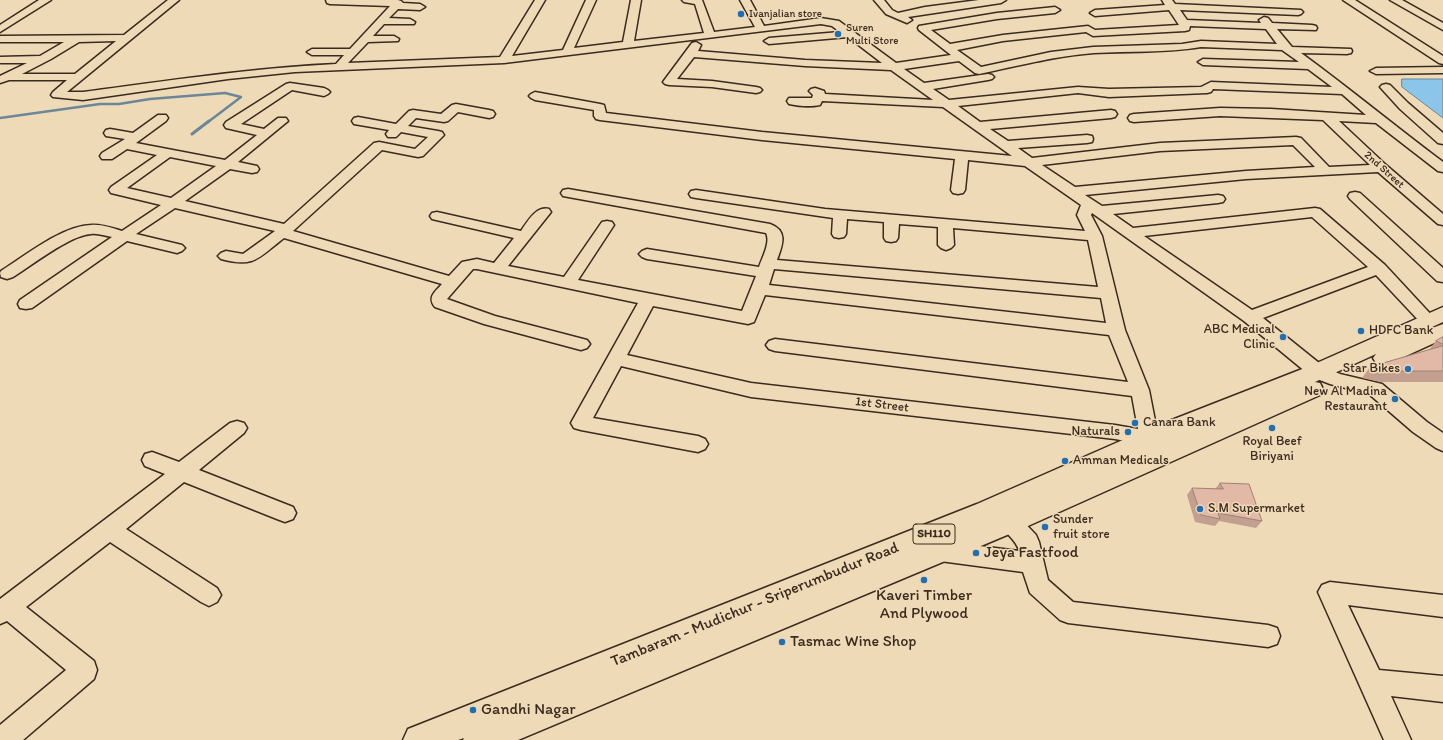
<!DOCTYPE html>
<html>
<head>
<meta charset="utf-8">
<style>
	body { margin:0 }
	canvas { display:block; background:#efdab8 }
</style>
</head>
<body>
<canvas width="1443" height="740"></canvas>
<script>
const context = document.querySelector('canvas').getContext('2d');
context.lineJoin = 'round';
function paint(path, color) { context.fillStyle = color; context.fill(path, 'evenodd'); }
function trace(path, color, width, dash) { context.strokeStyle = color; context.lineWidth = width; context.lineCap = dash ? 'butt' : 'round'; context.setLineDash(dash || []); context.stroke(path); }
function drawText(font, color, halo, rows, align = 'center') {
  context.font = font + ' Itim,sans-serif'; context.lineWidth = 3; context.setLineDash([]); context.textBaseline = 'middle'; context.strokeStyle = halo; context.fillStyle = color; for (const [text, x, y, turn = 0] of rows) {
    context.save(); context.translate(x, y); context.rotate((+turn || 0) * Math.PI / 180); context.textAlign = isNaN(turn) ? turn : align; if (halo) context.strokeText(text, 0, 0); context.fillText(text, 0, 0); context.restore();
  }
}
const water = new Path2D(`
	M1402 79H1443V118L1402 87Z`);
paint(water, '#8bc5ea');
trace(water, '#6b8798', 1);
trace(new Path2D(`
	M0 118 100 104H119L150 99 225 93 241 97 208 122`), '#6b8798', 2.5);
trace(new Path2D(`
	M192 134 209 121`), '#6b8798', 3);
const minor = new Path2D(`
	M39 0H51L0 32V25Z
	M168 0H179L67 92H83C167 81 251 68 336 64L344 55H312L307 52 312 49H350L390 6 330 4 327 3 326 0H398L401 1 403 3 420 4 425 7 420 10 398 9 389 18 410 19 415 22 414 24H384L373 36H394L399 39 398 41 368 42 348 63 500 57 535 0H545L512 56 563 50 586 0H596L574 48 623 42 631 0H641L634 41 704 33 695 4 684 2 682 0H702L714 32 755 27 740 0H750L764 26 821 18 839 21 896 63 951 55 919 30 918 28 919 26 997 13 1055 7 1060 10 1055 13 997 19 931 30 950 44 1003 35 1088 26 1095 30 1179 25 1169 10 1095 16 1090 13 1095 10 1165 5 1162 0H1172L1175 4 1301 10 1303 12 1301 14 1298 15 1180 10 1187 20 1261 23 1259 20 1264 17 1268 18 1272 23 1312 25 1316 26 1317 28 1316 30 1277 29 1292 47 1351 49 1352 51 1351 53 1347 54 1301 53C1349 88 1395 126 1443 162V172L1438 171 1376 123 1339 121 1386 165 1443 214V225L1438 224 1378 172 1246 179 1085 195 1102 206 1218 195 1223 196 1225 199 1223 202 1218 203 1113 214 1133 228 1315 208 1320 209 1385 265 1436 320 1434 324 1428 326 1422 324 1376 275 1263 318 1324 367 1340 374 1382 384 1427 422 1443 433V451L1436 448 1413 432 1369 394 1330 384 1312 377 1244 321 1092 213 1091 215 1102 236 1125 330 1149 390 1158 436 1164 441 1167 446 1164 451C1150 456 1152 448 1141 445 1132 442 1124 441 1115 439L751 397 621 366 593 418 698 436 705 439 708 444 705 449 698 452 581 430 574 428 571 423 638 303 477 269H473L447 299 495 316 587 340 590 344 587 348 581 350 484 324 435 307C427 297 435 292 442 284L284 238C258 258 255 268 221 259L218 256 221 253 226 251 243 254 275 231 175 208 136 234 182 245 185 248 182 251 177 253 127 241 32 308 26 309 20 308 18 304 20 300 112 237C105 236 98 233 91 234 70 235 31 266 13 277L7 279 1 277 0 273 1 271C26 255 62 226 91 225 101 224 112 228 122 231L161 205 111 193 109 190 111 187 157 155 127 149 112 159H102L100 156 102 153 125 139 106 136 104 133 106 130 110 129 133 133 158 115H166L168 118 166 121 136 143 225 160 257 135 226 128 224 125 226 122 286 84 290 83 324 88 328 90 330 92 328 94 324 96 292 90 241 124 264 129 278 118H286L288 121 238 162 257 166 259 169 257 172 252 173 230 169 185 201 284 224 374 143 379 142 415 149 428 137 401 132 396 137H388L386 134 389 130 354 124 352 121 354 118 358 117 396 124 409 111 413 110 441 114 452 105 456 104 489 110 493 111 495 114 493 117 489 118 458 112 448 121 444 122 416 118 408 126 438 131 442 132 444 135 423 156 418 157 382 150 293 231 449 276 462 262 477 259 494 263 514 238 432 219 430 216 432 213 437 212 521 231C528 221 536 206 549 209L551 212 508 266 564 277 602 222 607 221 612 222 614 225 578 280 742 311 756 276 647 259 642 257 639 254 642 251 647 249 759 267C762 258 771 242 766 233L563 196 561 193 563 190 568 189 770 224C789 231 782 246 777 260L1098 287 1088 240 953 228 954 245 951 248 946 250 941 248 938 245V227L899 224 898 238 896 241 891 242 886 241 884 238V222L847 219 846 234 844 237 839 238 834 237 832 234 833 218 696 198 691 197 689 194 691 191 696 190 825 209 1085 231 1077 215 1081 205 1025 166 968 160 965 190 963 193 958 194 953 193 951 190 955 159 762 140 600 120 596 119 594 116V110L535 100 531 98 529 96 531 94 535 92 600 104 604 105 606 113 762 132 1012 156 943 107 822 101 820 105C811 107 798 106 789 104L787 101 789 98H812L813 95 809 91 811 89 815 88 824 91 825 94 933 100 891 70 805 66 694 57 677 79 712 81 756 87 760 88 762 90 760 92 756 93 712 87 669 85 665 84 663 82 692 43 696 42 701 45 698 51 805 60 882 63 848 37 769 44 764 41 769 38 840 32 832 26 821 24 504 63 295 72 228 79 83 100 53 97 51 95 53 92 67 80H9L0 83V76L27 63H0V57L40 56 64 42H0V36L124 35ZM1190 26 1266 29 1277 44 1201 41 1182 44 1093 47 1051 52 981 67 957 50 1003 41 1086 32 1093 36 1185 31 1189 30ZM116 41 75 74H22L51 59 79 42ZM1201 47 1282 50 1299 62 1203 59 1198 62 1203 65 1308 69 1332 87 1211 82 1201 87 1109 89 1078 87 949 100 933 89 988 80 992 79 994 77 992 75 988 74 924 83 904 69 959 61 975 73 979 74C1017 66 1055 56 1094 53 1130 51 1166 53 1201 47ZM1213 89 1342 94 1366 115 1271 109 1220 108 1134 114 1130 115 1128 118 1130 121 1134 122 1220 116 1323 120 1370 165 1329 167 1301 138 1296 137 1160 143 1032 158 1018 148 1087 143 1092 142 1093 139 1092 136 1087 135 1008 141 990 129 1111 118 1115 117 1117 114 1115 111 1111 110 980 122 958 106 1078 93 1109 97 1207 93 1211 92ZM1293 145 1315 167 1246 171 1075 187 1042 165 1160 151ZM170 157 216 166 171 198 127 188ZM1312 217 1368 267 1252 310 1144 236ZM774 269 1101 298 1106 323 769 285ZM765 295 1109 335 1128 382 775 339 769 341 766 345 769 349 775 351 1132 396 1138 429 1115 425 751 383 627 355 653 306 748 324 754 322Z
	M874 0H884L892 10 898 13 925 7 979 0H1006L1001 3 908 17 912 20 907 23 886 14Z
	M1343 0H1355L1443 56V64L1439 63Z
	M1390 0H1402L1443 23V30Z
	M1443 67V73L1376 74 1370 71 1376 68Z
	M1386 84 1390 85 1408 103 1443 133V144L1438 143 1400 109 1380 87 1382 85Z
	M1355 192 1360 193 1443 268V282L1437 281 1350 199 1348 196 1350 193Z
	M237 421 244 423 247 428 244 433 199 470 293 507 296 513 293 519 285 522 277 519 184 482 126 529 217 588 221 595 217 602 209 606 201 602 110 542 26 607 94 661 97 670 94 679 23 740H0V725L66 670 7 621 0 624V599L165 474 145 466 142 460 145 454 152 452 179 462 230 423Z
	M1010 513 1018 516 1036 535 1039 542 1048 580 1073 602 1268 625 1277 628 1280 636 1277 644 1268 647 1068 623 1060 620 1030 593 1023 572 940 561 932 558 929 551 932 544 940 541 1019 551C1017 540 1004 533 999 522L1002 516Z
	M1330 582 1443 595V617L1348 605 1379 670 1443 676V702L1391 696 1411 740H1384L1318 592 1322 585Z`);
const major = new Path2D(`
	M1443 307V322L1419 333 1443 324V339L1384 366 1376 363 1373 358 1376 354 1315 382 1320 383 1323 389 1320 395 1019 530 518 740H463L464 738 458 740H403L408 729 977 504 1141 432 1310 366Z`);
trace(minor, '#3b2a1e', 3);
trace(major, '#3b2a1e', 3);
paint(minor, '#efdab8');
paint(major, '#efdab8');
paint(new Path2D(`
	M1443 337V382H1381L1362 378 1370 367 1429 350 1436 341Z
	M1220 483 1262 521 1256 528 1219 521 1215 526 1195 522 1187 495 1192 488 1215 489Z`), '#c29f8f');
const building = new Path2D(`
	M1443 337V344L1436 341Z
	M1443 346V371H1390L1370 367Z
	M1220 483 1249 484 1262 521 1218 513 1220 519 1201 515 1192 488 1223 489Z`);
paint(building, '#e1b9a6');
trace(building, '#9e8274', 1);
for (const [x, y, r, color] of [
	[741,14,4,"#1f6fb2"],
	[838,34,4,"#1f6fb2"],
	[1361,331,4,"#1f6fb2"],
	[1283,337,4,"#1f6fb2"],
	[1408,369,4,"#1f6fb2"],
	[1395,399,4,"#1f6fb2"],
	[1135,423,4,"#1f6fb2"],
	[1272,428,4,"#1f6fb2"],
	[1128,432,4,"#1f6fb2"],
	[1065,461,4,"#1f6fb2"],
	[1200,509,4,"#1f6fb2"],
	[1045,527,4,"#1f6fb2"],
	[976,553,4,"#1f6fb2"],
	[924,580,4,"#1f6fb2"],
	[782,642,4,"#1f6fb2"],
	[473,710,4,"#1f6fb2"]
]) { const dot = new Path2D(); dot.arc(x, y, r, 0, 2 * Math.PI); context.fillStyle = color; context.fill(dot); trace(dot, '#efdab8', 1.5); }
drawText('11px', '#3b2a1e', '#efdab8', [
	["Ivanjalian store",749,14],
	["Suren",846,28],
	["Multi Store",846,41]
], 'left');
drawText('11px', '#3b2a1e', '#efdab8', [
	["2nd Street",1384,170,42]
]);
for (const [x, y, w] of [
	[934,534,42]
]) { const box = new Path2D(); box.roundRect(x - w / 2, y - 10, w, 20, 3); context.fillStyle = '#efdab8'; context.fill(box); trace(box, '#3b2a1e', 1); }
drawText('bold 12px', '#3b2a1e', null, [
	["SH110",934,534]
]);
drawText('13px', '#3b2a1e', '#efdab8', [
	["ABC Medical",1275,330,"right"],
	["Clinic",1275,345,"right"],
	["HDFC Bank",1369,331],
	["Star Bikes",1400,369,"right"],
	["New Al Madina",1387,392,"right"],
	["Restaurant",1387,407,"right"],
	["Canara Bank",1143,423],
	["Naturals",1120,432,"right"],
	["Royal Beef",1272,442,"center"],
	["Biriyani",1272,457,"center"],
	["Amman Medicals",1073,461],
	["S.M Supermarket",1208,509],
	["Sunder",1053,520],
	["fruit store",1053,535]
], 'left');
drawText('13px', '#3b2a1e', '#efdab8', [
	["1st Street",882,405,7]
]);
drawText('16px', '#3b2a1e', '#efdab8', [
	["Jeya Fastfood",984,553],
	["Kaveri Timber",924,596,"center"],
	["And Plywood",924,614,"center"],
	["Tasmac Wine Shop",790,642],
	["Gandhi Nagar",481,710]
], 'left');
drawText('16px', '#3b2a1e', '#efdab8', [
	["Tambaram - Mudichur - Sriperumbudur Road",755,605,-22]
]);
</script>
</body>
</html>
